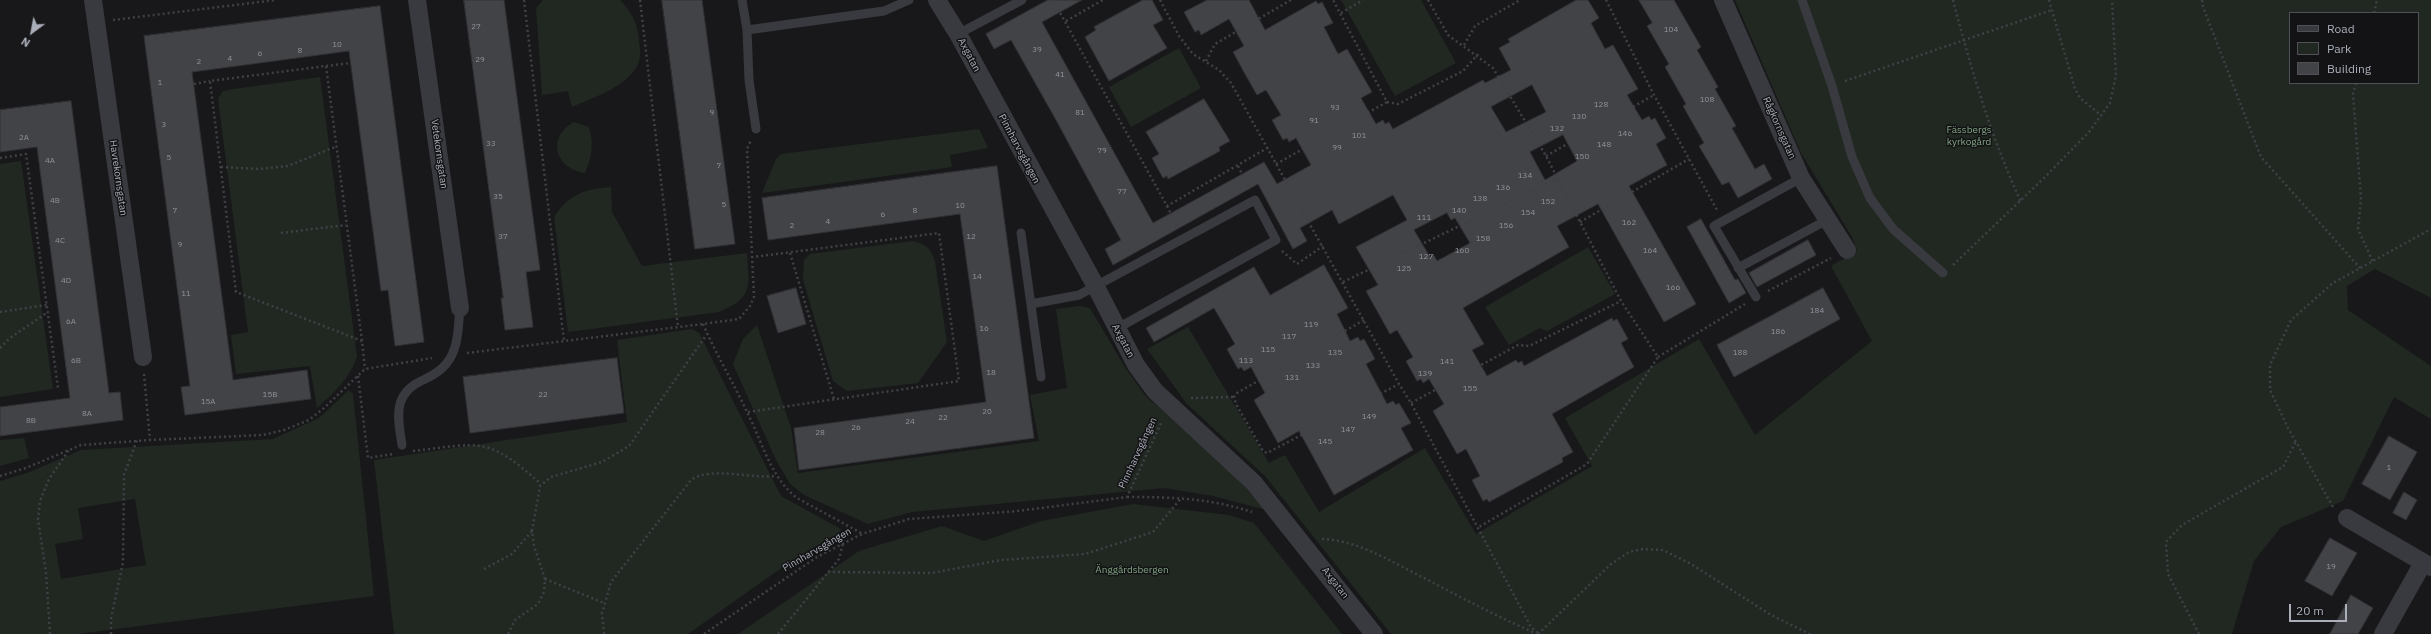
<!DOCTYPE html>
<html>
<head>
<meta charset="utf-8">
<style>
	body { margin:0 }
	#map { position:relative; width:2431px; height:634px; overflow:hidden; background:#18181a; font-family:"IBM Plex Sans",sans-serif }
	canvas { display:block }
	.legend { position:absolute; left:2289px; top:12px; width:130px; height:72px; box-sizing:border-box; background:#131315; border:1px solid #505157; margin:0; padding:5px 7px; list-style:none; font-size:12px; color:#abafba }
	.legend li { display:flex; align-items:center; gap:8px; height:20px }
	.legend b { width:20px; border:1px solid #505157 }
	.north { position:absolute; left:12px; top:12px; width:40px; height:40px; -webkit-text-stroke:3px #131315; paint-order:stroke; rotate:212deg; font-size:11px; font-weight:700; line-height:16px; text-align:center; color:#abafba }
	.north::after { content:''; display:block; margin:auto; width:14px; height:18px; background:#abafba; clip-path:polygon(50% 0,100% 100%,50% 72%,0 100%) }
	.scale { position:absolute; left:2289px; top:604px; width:58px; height:18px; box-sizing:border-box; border:2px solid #abafba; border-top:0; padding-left:5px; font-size:12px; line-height:14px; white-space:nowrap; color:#abafba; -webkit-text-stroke:3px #131315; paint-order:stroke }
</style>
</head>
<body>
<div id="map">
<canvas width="2431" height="634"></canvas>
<ul class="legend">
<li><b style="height:5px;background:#393a3f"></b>Road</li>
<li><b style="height:11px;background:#202821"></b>Park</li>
<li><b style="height:11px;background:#424347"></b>Building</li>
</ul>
<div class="north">N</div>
<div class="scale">20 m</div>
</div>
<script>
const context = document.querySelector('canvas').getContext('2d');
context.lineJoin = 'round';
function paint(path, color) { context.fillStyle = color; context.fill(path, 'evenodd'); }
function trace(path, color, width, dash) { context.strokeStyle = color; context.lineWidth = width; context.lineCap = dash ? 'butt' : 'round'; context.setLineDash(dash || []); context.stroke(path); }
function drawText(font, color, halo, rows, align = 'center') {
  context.font = font + ' "IBM Plex Sans",sans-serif'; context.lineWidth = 3; context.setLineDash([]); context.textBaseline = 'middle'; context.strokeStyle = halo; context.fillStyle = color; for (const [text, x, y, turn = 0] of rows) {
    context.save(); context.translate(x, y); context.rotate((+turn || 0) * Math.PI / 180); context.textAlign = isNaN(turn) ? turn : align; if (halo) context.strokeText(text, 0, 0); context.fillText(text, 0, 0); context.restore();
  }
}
paint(new Path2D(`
	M543 0H620C631 11 638 24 639 40 639 45 641 51 640 56 638 83 593 98 572 107L568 91 542 95 536 8Z
	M1341 0H1421L1456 63 1395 96Z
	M1735 0H2431V298L2375 269 2347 286 2348 310 2431 366V419L2394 397 2343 501 2281 527 2254 561 2232 634H1391L1265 476 1187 404 1147 349 1188 327 1269 463 1285 455 1319 512 1425 448 1476 534 1592 466 1565 418 1699 339 1755 435 1872 341 1831 266 1857 251 1852 237 1801 153ZM2290 13H2418V83H2290Z
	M1179 48 1201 88 1131 127 1109 87Z
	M320 77 357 356C351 377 333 394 317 408L310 366 236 374 231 335 248 332 218 99 222 92 227 90Z
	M574 122 589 127C594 145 592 156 585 173 555 169 546 137 574 122Z
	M979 129 988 148 950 155 952 167 762 193 776 159 781 154Z
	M21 161 53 389 0 397V164Z
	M611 187 612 212 642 266 747 253C749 288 754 297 719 312L568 332 554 217C569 194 585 189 611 187Z
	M913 241C926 244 931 249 935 261L947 342 918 383 847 391 833 381 803 280 804 260 810 254Z
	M1588 247 1615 294 1547 331 1540 328 1509 345 1485 307Z
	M1079 306 1090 308 1126 369 1147 398 1201 438 1266 510 1213 496 1164 488 912 512 868 524 804 495 790 484 776 460 733 364 743 339 757 325 791 428 798 473 1039 441 1030 395 1067 388 1056 309Z
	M692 329 699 333 781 496 841 529 839 533 790 562 688 634H394L374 460 627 422 617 340Z
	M349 390 353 394 374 596 77 634H0V481L27 473 81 450 273 439 319 418ZM135 499 146 565 61 579 55 544 83 539 78 508Z
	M24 438 29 458 0 466V440Z
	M1133 504 1229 515 1254 523 1342 634H738L859 551 942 526 984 541 1041 521Z`), '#202821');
const building = new Path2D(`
	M464 0H504L540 270 526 272 533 327 505 330 501 298H503Z
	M662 0H702L735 244 695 249Z
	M1048 0H1082L1042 22 1153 223 1264 162 1277 184 1311 165 1296 138 1289 142 1287 138 1283 140 1272 120 1281 115 1266 90 1257 95 1245 74 1233 52 1244 46 1229 19 1201 35 1199 30 1195 32 1184 12 1207 0H1249L1265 30 1316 1 1318 4 1322 2 1333 23 1324 27 1338 54 1347 49 1372 92 1361 98 1376 124 1383 120 1385 124 1389 122 1393 129 1483 80 1485 83 1511 70 1499 48 1510 42 1508 39 1576 0H1588L1599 18 1591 23 1605 49 1613 45 1638 89 1627 95 1642 120 1649 116 1651 120 1655 118 1666 138 1656 144 1667 165 1629 186 1696 304 1664 322 1598 204 1557 226 1569 247 1463 308 1484 344 1472 350 1487 376 1516 360 1518 363 1522 361 1524 366 1612 318 1613 321 1617 319 1628 339 1621 343 1634 367 1552 414 1573 452 1562 458 1563 462 1489 502 1487 499 1483 501 1472 480 1480 476 1466 449 1457 454 1433 411 1444 404 1429 379 1423 383 1421 379 1417 381 1406 361 1413 357 1397 330 1390 334 1366 291 1378 285 1356 247 1407 220 1393 195 1339 224 1332 210 1300 228 1307 241 1293 249 1258 184 1113 265 1105 249 1121 240 1056 120 1011 40 994 49 986 34ZM1532 85 1546 112 1506 132 1491 107ZM1563 135 1577 161 1545 180 1530 152ZM1447 213 1451 220 1455 218 1470 243 1437 261 1433 254 1430 257 1414 230Z
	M1143 0H1152L1163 20 1153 25 1167 48 1109 81 1085 37 1096 30 1094 27Z
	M1639 0H1674L1701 47 1697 50 1718 87 1715 89 1736 126 1732 128 1755 169 1764 164 1772 179 1738 198 1729 182 1722 185 1699 146 1704 143 1683 106 1686 104 1665 67 1669 64 1647 26 1652 23Z
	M380 6 424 342 395 346 388 290 381 291 349 51 192 72 233 380 307 370 311 399 185 415 181 387 190 386 144 36Z
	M1204 99 1230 141 1219 147 1220 151 1168 179 1167 176 1163 178 1152 158 1159 154 1146 132Z
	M71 101 109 393 120 392 123 420 0 436V407L70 398 37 147 0 152V110Z
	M997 166 1034 438 799 470 794 428 986 402 960 214 768 240 762 198Z
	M1701 219 1735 280 1738 279 1746 293 1729 303 1687 227Z
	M1808 240 1816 255 1757 287 1749 273Z
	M1324 265 1348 308 1337 314 1350 341 1358 337 1360 341 1364 339 1375 359 1366 364 1387 404 1393 401 1396 405 1399 403 1411 423 1401 428 1413 450 1334 495 1299 431 1278 443 1254 400 1265 393 1251 367 1244 371 1241 367 1238 369 1227 349 1235 344 1214 308 1154 342 1146 328 1254 267 1270 295Z
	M796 288 806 324 778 333 767 296Z
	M1823 288 1840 319 1734 377 1717 345Z
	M617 358 624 413 470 433 463 377Z
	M2389 436 2417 452 2390 500 2362 484Z
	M2404 492 2417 500 2406 520 2393 513Z
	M2330 538 2357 553 2332 596 2305 581Z
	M2351 595 2373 608 2358 634H2330Z`);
paint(building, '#424347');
trace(building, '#323236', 1);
trace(new Path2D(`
	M524 0 564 341
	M640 0 678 327
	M1053 0 1167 206 1269 147
	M1160 0 1179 36 1193 54 1219 70 1231 83 1399 384 1411 403 1531 627 1539 634
	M1428 0 1448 35 1493 68 1546 156 1621 301 1658 357 1587 464 1479 527
	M1606 0 1654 95 1717 210
	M1953 0C1971 69 1991 137 2021 202
	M2049 0 2075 89 2080 98 2102 116
	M2202 0 2203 7 2261 157 2360 268
	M1341 13 1363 0
	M2374 13 2377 0
	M113 20 276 0
	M1066 21 1103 0
	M1464 45 1475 26 1520 0
	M1206 61 1215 44 1291 0
	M326 66 351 63
	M1845 81 2052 10
	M2356 83 2353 94 2361 199 2358 229 2373 262
	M194 84 210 81
	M1387 102 1398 104 1463 71 1478 54
	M1546 156 1654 95
	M0 158 26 154 58 388
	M1276 164 1387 102 1333 0
	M1238 166 1249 188
	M221 167 259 169 288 166 335 147
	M1167 206 1177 227
	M1580 222 1689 159
	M281 233 346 225
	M1282 251 1297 264 1323 246
	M790 253 834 399
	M1953 265 2043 179 2089 132 2110 103 2116 75 2112 0
	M1343 282 1557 179
	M1768 291 1831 258
	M0 312 47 305
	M1364 320 1237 393 1234 397 1236 404 1263 451 1267 453 1399 384
	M703 324C716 354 733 382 747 412 762 441 770 477 797 498L861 533
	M362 341 236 292 210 81 326 66 362 341 365 369
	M0 348 10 338 48 312
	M467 353 703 324 739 319 750 306 754 297 747 149 751 140
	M1658 357 1745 304
	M144 374 150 440
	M358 376 368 458 393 454
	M1191 398 1234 397
	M1411 403 1518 345 1529 346 1621 301
	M748 412 959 381 939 233 753 257
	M413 451C482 443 487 436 541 484
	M0 476 26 468 81 445 150 440 263 435 284 430 309 420 324 408 365 369 432 358
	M1127 497C1172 497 1209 498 1252 512
	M2333 507 2288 428 2270 390V365L2291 320 2333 283 2431 229
	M1322 539C1359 540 1393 563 1426 579 1462 598 1498 617 1535 633
	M484 569 512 554 532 531
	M828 572 932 573 1001 560 1085 554 1153 532 1182 497
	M545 579 604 603
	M50 634 46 573 38 519 40 501 49 479 69 450
	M111 634V619L123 562 124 475 137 440
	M508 634 515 620 538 604 544 592 545 579 534 546 532 531 540 486 551 477 602 462 629 446 707 334
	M604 634 602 613 611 582 691 480C710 466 752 479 776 476
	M704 634 817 557 862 534 909 519 1018 511 1127 497 1162 421
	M778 634 839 559 843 543
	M1538 634 1611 564 1629 552 1643 549 1663 550 1691 564 1771 615 1810 634
	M2199 634 2168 574 2166 542 2182 525 2283 467 2296 441`), '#3f4146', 2.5, [2, 3]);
trace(new Path2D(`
	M742 0 747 30 884 11 909 0
	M1802 0 1832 86 1852 157 1870 198 1893 229 1943 273
	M747 30 749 80 756 129
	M958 34 1022 0
	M1021 233 1041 377
	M1738 268 1827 220
	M1756 297 1714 226 1801 178
	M1031 304 1079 295 1255 200 1276 240 1116 329
	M402 445C398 419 392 395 421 381 430 377 440 372 446 364 459 349 458 327 460 308`), '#393a3f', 9);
trace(new Path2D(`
	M93 0 143 357
	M417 0 460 308
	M937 0 958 34 1095 285 1136 365 1155 391 1254 483 1374 634
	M1723 0 1801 178 1847 250
	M2347 518 2431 567
	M2383 634 2423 563`), '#393a3f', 18);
drawText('8px', '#91949d', null, [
	["27",476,27],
	["104",1671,30],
	["10",337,45],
	["39",1037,50],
	["8",300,51],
	["6",260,54],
	["4",230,59],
	["29",480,60],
	["2",199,62],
	["41",1060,75],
	["1",160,83],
	["108",1707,100],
	["128",1601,105],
	["93",1335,108],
	["9",712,113],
	["81",1080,113],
	["130",1579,117],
	["91",1314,121],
	["3",164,125],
	["132",1557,129],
	["146",1625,134],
	["101",1359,136],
	["2A",24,138],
	["33",491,144],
	["148",1604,145],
	["99",1337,148],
	["79",1102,151],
	["150",1582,157],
	["5",169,158],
	["4A",50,161],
	["7",719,166],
	["134",1525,176],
	["136",1503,188],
	["77",1122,192],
	["35",498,197],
	["138",1480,199],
	["4B",55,201],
	["152",1548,202],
	["5",724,205],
	["10",960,206],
	["7",175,211],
	["8",915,211],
	["140",1459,211],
	["154",1528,213],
	["6",883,215],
	["111",1424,218],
	["4",828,222],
	["162",1629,223],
	["2",792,226],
	["156",1506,226],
	["37",503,237],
	["12",971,237],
	["158",1483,239],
	["4C",60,241],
	["9",180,245],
	["160",1462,251],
	["164",1650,251],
	["127",1426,257],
	["125",1404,269],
	["14",977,277],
	["4D",66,281],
	["166",1673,288],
	["11",186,294],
	["184",1817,311],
	["6A",71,322],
	["119",1311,325],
	["16",984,329],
	["186",1778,332],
	["117",1289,337],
	["115",1268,350],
	["135",1335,353],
	["188",1740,353],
	["6B",76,361],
	["113",1246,361],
	["141",1447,362],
	["133",1313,366],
	["18",991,373],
	["139",1425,374],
	["131",1292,378],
	["155",1470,389],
	["15B",270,395],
	["22",543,395],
	["15A",208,402],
	["20",987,412],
	["8A",87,414],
	["149",1369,417],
	["22",943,418],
	["8B",31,421],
	["24",910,422],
	["26",856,428],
	["147",1348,430],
	["28",820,433],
	["145",1325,442],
	["1",2389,468],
	["19",2331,567]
]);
drawText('10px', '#abafba', '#131315', [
	["Axgatan",969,55,62],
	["Rågkornsgatan",1779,128,66],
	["Pinnharvsgången",1019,149,62],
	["Vetekornsgatan",439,154,82],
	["Havrekornsgatan",118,178,82],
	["Axgatan",1123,341,62],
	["Pinnharvsgången",1138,453,-65],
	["Pinnharvsgången",817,550,-30],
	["Axgatan",1335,583,52]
]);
drawText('10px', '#82a584', '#131315', [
	["Fässbergs",1969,130],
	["kyrkogård",1969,142],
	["Änggårdsbergen",1132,570]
]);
</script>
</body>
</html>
